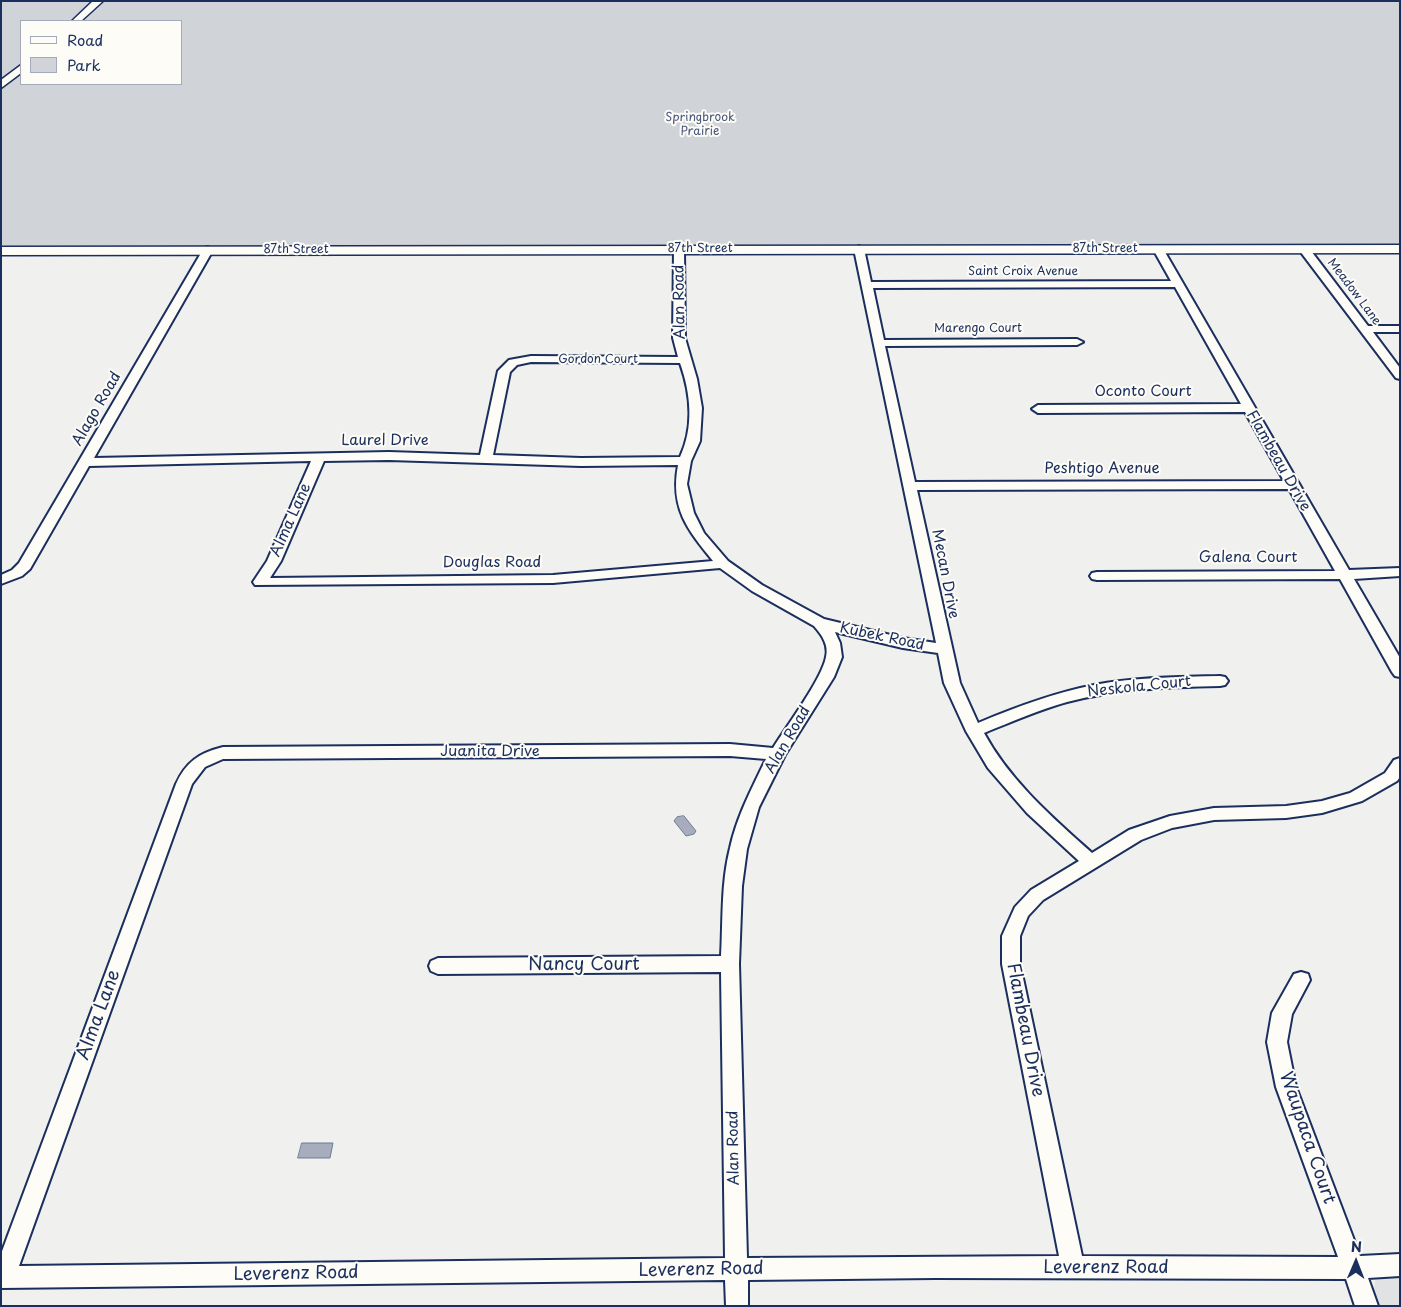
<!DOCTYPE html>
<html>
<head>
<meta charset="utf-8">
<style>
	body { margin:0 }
	#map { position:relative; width:1401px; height:1307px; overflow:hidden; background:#f0f0ee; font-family:"Playpen Sans",sans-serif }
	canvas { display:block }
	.frame { position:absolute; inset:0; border:2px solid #1b2f5e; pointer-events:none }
	.legend { position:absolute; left:20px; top:20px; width:162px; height:65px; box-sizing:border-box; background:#fdfcf7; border:1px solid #a3aaba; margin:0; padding:6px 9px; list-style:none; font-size:15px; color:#1b2f5e }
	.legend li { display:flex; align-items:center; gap:10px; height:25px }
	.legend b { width:25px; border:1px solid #a3aaba }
	.north { position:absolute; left:1331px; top:1237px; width:50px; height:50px; -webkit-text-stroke:4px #fdfcf7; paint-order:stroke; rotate:1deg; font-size:14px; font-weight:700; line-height:20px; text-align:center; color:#1b2f5e }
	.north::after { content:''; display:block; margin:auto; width:18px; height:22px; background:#1b2f5e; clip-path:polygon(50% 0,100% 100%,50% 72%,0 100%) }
</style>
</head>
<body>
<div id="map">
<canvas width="1401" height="1307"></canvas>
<div class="frame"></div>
<ul class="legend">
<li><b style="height:6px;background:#fdfcf7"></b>Road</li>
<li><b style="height:14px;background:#d0d3d8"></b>Park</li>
</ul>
<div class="north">N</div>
</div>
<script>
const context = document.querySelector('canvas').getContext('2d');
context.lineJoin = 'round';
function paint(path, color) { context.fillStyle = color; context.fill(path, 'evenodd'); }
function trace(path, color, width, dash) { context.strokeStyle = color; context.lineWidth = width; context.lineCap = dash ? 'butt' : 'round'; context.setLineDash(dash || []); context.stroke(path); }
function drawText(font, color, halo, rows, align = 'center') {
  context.font = font + ' "Playpen Sans",sans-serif'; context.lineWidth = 4; context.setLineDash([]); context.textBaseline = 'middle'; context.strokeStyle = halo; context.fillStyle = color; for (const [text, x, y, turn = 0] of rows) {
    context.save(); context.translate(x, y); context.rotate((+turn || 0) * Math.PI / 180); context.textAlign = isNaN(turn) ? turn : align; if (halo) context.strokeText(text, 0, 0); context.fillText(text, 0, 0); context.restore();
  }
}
paint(new Path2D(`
	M1400 1276V1306H1377L1373 1296 1375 1281 1380 1277Z`), '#e0e2e3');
paint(new Path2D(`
	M1 1H94L70 21H21V63L1 80Z
	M102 1H1400V247L1 248V88L21 71V84H181V21H79Z`), '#d0d3d8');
const water = new Path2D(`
	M684 816 696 831 694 834 686 836 674 821 677 817Z
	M302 1143H333L330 1158H298Z`);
paint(water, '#a7adbd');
trace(water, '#6f7b97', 1);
const minor = new Path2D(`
	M859 246 864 249 871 282 1171 281 1153 249 1154 247H1162L1349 570 1400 568V576L1354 579 1400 658V677L1395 676 1392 672 1340 579 1097 580 1092 579 1090 576 1092 573 1097 572 1335 571 1289 489 917 490 960 683 978 723C1016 707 1054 693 1094 685 1136 677 1178 677 1220 676L1225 677 1228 681 1225 685 1220 686C1169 687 1117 689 1067 702 1038 710 1011 722 984 733 1010 781 1052 817 1092 853L1129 830 1170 816 1214 808 1286 806 1322 801 1350 793 1385 773 1394 760 1400 758V777L1397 781 1362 801 1322 813 1286 818 1214 820 1172 828 1141 840 1043 900 1028 916 1020 936V964L1082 1256 1338 1257 1276 1087 1267 1042 1272 1013 1294 974 1301 972 1308 974 1310 980 1292 1014 1287 1042 1296 1087 1360 1256 1400 1254V1276L1368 1278 1378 1306H1355L1346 1279 935 1278 748 1280V1306H726L725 1280 1 1288V1254L176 784C186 762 199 753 223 747L730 744 773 748C786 727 822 679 826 657 829 645 822 635 814 626L752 591 720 568 553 583 255 585 253 582 267 561 311 461 89 466 30 569 22 576 1 584V575L12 570 19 563 204 248 208 247 213 250 94 458 389 452 480 455 498 371 509 360 531 356 678 357 673 338 674 250 679 247 684 250 685 338 697 379 702 408 700 441 691 461 687 484 694 513 704 533 728 561 762 585 824 619 903 638 936 643 854 249ZM1175 287 1241 404 1038 405 1032 409 1038 413 1245 412 1284 481 915 482 885 346 1077 345 1083 342 1077 339 884 340 873 288ZM531 362 680 363C691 394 694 427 680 457L581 458 493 455 510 372 517 365ZM389 460 581 466 678 465C670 508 687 529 713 561L553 575 270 578 281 561 324 461ZM835 632 903 648 938 653 944 683 966 731 988 768 1027 813 1079 861 1031 890 1015 907 1002 936V964L1059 1256 747 1258 739 964 742 886 747 849 759 807 785 755 834 677 842 657 840 643ZM730 756 766 759C752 788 737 816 730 848 721 883 723 921 721 956L438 958 431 961 429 966 431 971 438 974 721 972 725 1258 19 1266 192 784 205 767 223 759Z
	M1304 246 1308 247 1368 326H1400V332H1373L1400 368V379L1396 378 1300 251V247Z`);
const tertiary = new Path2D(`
	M93 1H103L81 21H72Z
	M21 65V73L1 88V80Z
	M1400 245V253L1 255V247Z`);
trace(minor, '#1b2f5e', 4);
trace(tertiary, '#1b2f5e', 3);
paint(minor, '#fdfcf7');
paint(tertiary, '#fdfcf7');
drawText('12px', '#48587c', '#fdfcf7', [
	["Springbrook",700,118],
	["Prairie",700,132]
]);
drawText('12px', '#1b2f5e', '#fdfcf7', [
	["87th Street",700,249],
	["87th Street",1105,249],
	["87th Street",296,250],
	["Saint Croix Avenue",1023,272],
	["Meadow Lane",1354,292,53],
	["Marengo Court",978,329],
	["Gordon Court",598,360]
]);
drawText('15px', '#1b2f5e', '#fdfcf7', [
	["Alan Road",680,302,-91],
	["Oconto Court",1143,392],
	["Alago Road",97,409,-60],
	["Laurel Drive",385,441],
	["Flambeau Drive",1278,461,60],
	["Peshtigo Avenue",1102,469],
	["Alma Lane",291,520,-66],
	["Galena Court",1248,558],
	["Douglas Road",492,563],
	["Mecan Drive",945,574,79],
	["Kubek Road",882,637,12],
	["Neskola Court",1139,687,-6],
	["Alan Road",788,740,-60],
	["Juanita Drive",490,752],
	["Alan Road",734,1148,-91]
]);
drawText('18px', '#1b2f5e', '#fdfcf7', [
	["Nancy Court",584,965],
	["Alma Lane",99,1015,-70],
	["Flambeau Drive",1025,1030,79],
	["Waupaca Court",1307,1138,71],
	["Leverenz Road",1106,1268],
	["Leverenz Road",701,1270,-1],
	["Leverenz Road",296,1274,-1]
]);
</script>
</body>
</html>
